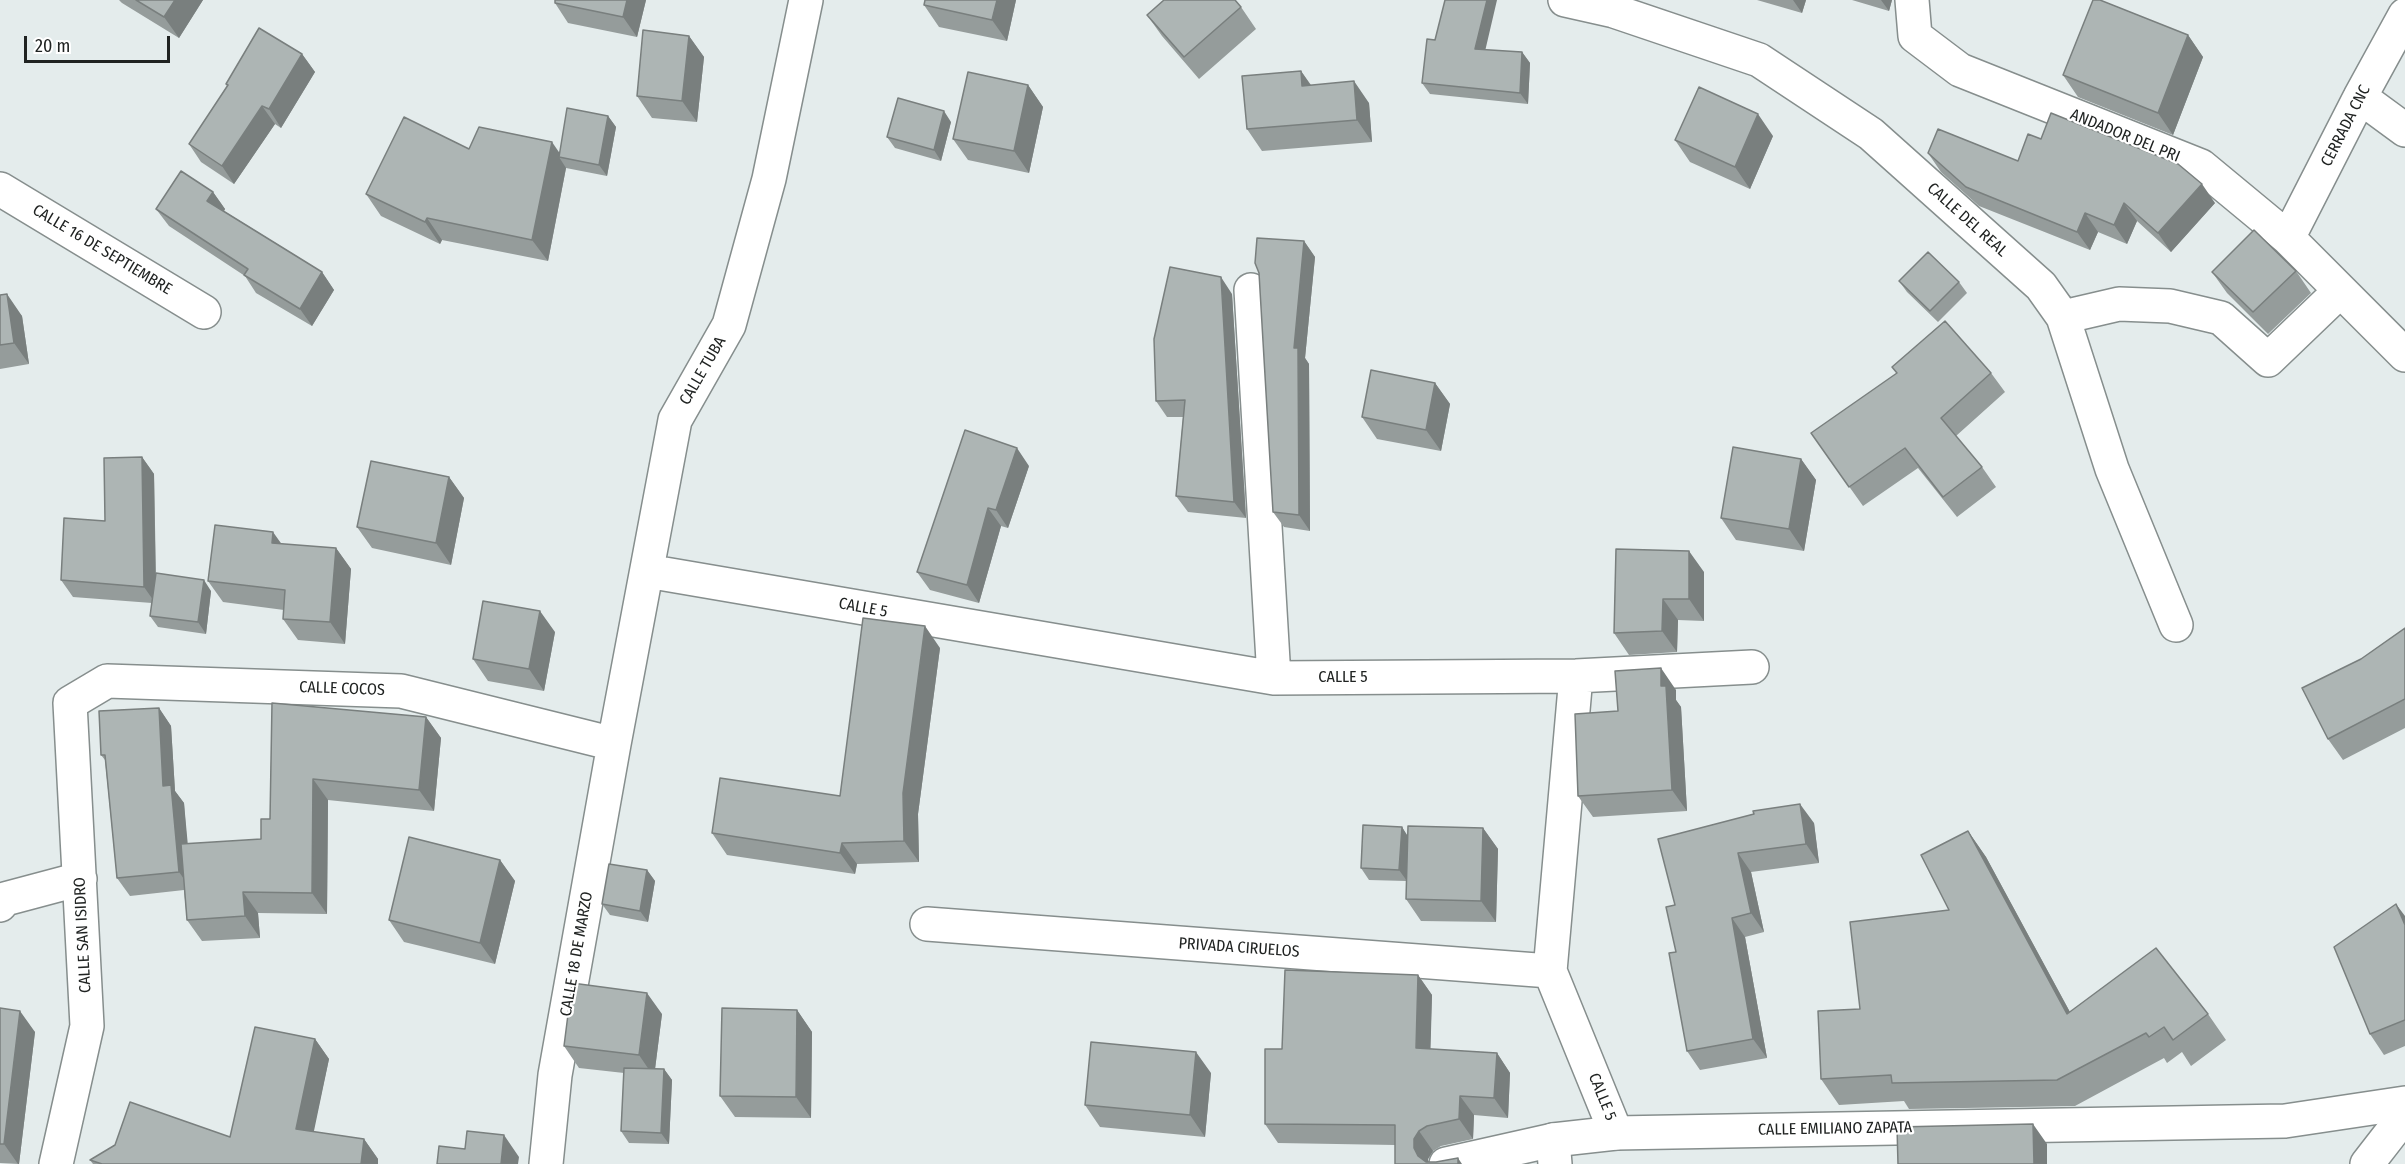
<!DOCTYPE html>
<html>
<head>
<meta charset="utf-8">
<style>
	body { margin:0 }
	#map { position:relative; width:2405px; height:1164px; overflow:hidden; background:#e4ecec; font-family:"Fira Sans Condensed",sans-serif }
	canvas { display:block }
	.scale { position:absolute; left:24px; top:36px; width:146px; height:27px; box-sizing:border-box; border:3px solid #202322; border-top:0; padding-left:8px; font-size:18px; line-height:21px; white-space:nowrap; color:#202322; -webkit-text-stroke:4px #fff; paint-order:stroke }
</style>
</head>
<body>
<div id="map">
<canvas width="2405" height="1164"></canvas>
<div class="scale">20 m</div>
</div>
<script>
const context = document.querySelector('canvas').getContext('2d');
context.lineJoin = 'round';
function trace(path, color, width, dash) { context.strokeStyle = color; context.lineWidth = width; context.lineCap = dash ? 'butt' : 'round'; context.setLineDash(dash || []); context.stroke(path); }
function paint(path, color) { context.fillStyle = color; context.fill(path, 'evenodd'); }
function drawText(font, color, halo, rows, align = 'center') {
  context.font = font + ' "Fira Sans Condensed",sans-serif'; context.lineWidth = 4.5; context.setLineDash([]); context.textBaseline = 'middle'; context.strokeStyle = halo; context.fillStyle = color; for (const [text, x, y, turn = 0] of rows) {
    context.save(); context.translate(x, y); context.rotate((+turn || 0) * Math.PI / 180); context.textAlign = isNaN(turn) ? turn : align; if (halo) context.strokeText(text, 0, 0); context.fillText(text, 0, 0); context.restore();
  }
}
const minor = new Path2D(`
	M1565 0 1614 11 1759 60 1871 134 2041 286 2063 317 2112 469 2176 625
	M1912 0 1915 36 1960 70 2201 166 2288 238 2405 355
	M2360 97 2405 130
	M0 189 204 312
	M2288 238 2360 97 2405 15
	M1251 290 1274 678
	M2063 317 2119 304 2170 306 2221 318 2268 360 2340 291
	M647 571 1274 678 1576 676 1752 667
	M1576 676 1550 971 1616 1133
	M0 905 5 899 80 879
	M927 924 1550 971
	M1553 1140 1555 1164
	M56 1164 87 1026 70 703 107 681 401 691 614 744
	M546 1164 555 1075 614 744 675 420 729 325 769 179 806 0
	M2367 1164 2405 1115`);
const tertiary = new Path2D(`
	M1446 1164 1553 1140 1616 1133 2285 1121 2405 1103`);
trace(minor, '#868e8d', 36);
trace(tertiary, '#868e8d', 36);
trace(minor, '#fff', 33);
trace(tertiary, '#fff', 33);
paint(new Path2D(`
	M119 0H203L179 38 122 3Z
	M555 0H646L637 37 568 23 555 3Z
	M925 0H1016L1007 41 939 27 924 5Z
	M1757 0H1806L1802 13Z
	M1852 0H1892L1889 11Z
	M1241 7 1256 29 1199 79 1162 36 1147 15Z
	M2188 35 2203 57 2173 135 2078 97 2063 75Z
	M689 36 704 57 697 122 652 118 637 96Z
	M1486 50 1522 52 1530 63 1528 104 1430 94 1422 83Z
	M302 54 315 72 281 128 275 124 234 184 201 162 189 144 227 86 226 84Z
	M1301 71 1311 85 1369 103 1372 142 1262 151 1247 129Z
	M1028 85 1043 107 1029 173 968 160 953 139Z
	M608 116 616 127 607 176 566 168 548 261 442 240 440 244 381 216 366 194 469 149 559 152Z
	M951 122 941 161 895 148 887 137Z
	M1773 136 1750 189 1690 162 1675 140Z
	M1928 153 2018 161 2215 203 2171 252 2137 221 2127 244 2098 232 2090 250 1979 206 1941 172Z
	M213 192 225 209 224 211 322 272 334 290 312 326 256 293 245 276 169 226 156 209Z
	M1304 241 1315 257 1305 358 1309 364 1310 531 1284 527 1273 512Z
	M2296 271 2311 293 2268 334 2227 293 2212 272Z
	M1899 281 1959 282 1967 293 1938 322 1907 292Z
	M1232 294 1246 518 1188 512 1176 496 1183 417H1167L1156 401Z
	M0 295 22 316 29 364 0 369Z
	M1892 367 1991 373 2005 392 1956 436 1982 467 1996 487 1957 517 1918 468 1863 506 1811 433 1897 374Z
	M1435 383 1450 404 1441 451 1377 439 1362 417Z
	M142 457 154 474 156 575 211 591 206 634 158 627 150 616 152 603 73 597 61 580 105 521Z
	M1801 459 1816 480 1804 551 1736 540 1721 518Z
	M1029 466 1008 528 1001 526 979 603 930 590 917 572Z
	M449 477 464 498 451 565 372 548 357 527Z
	M282 544 336 548 351 569 345 644 298 640 283 619 284 610 223 602 208 581Z
	M1616 549 1704 572V621L1678 620 1677 652 1629 655 1614 633Z
	M2405 628V728L2343 760 2328 739 2361 659Z
	M555 632 544 691 488 681 473 659Z
	M940 648 918 814 919 862 857 864 855 874 727 855 712 833 840 796Z
	M1676 690V700L1681 707 1687 811 1593 817 1578 796 1618 711Z
	M272 703 426 717 441 738 434 811 328 800 327 914 258 913 260 938 202 941 187 920 184 890 130 896 117 878 105 760 101 755 159 708 171 726 175 791 184 803 187 844 261 839 270 819Z
	M1754 814 1814 823 1819 863 1751 872 1764 932 1745 937 1767 1058 1700 1070 1687 1051 1676 952 1675 905Z
	M1402 827 1407 836 1483 828 1498 849 1496 922 1421 921 1406 899V881L1369 880 1361 868Z
	M1968 831 1986 857 2070 1012 2208 1014 2226 1040 2191 1066 2182 1052 2167 1063 2164 1058 2075 1106 1909 1109 1904 1101 1839 1105 1821 1079 1860 1009 1949 910Z
	M500 860 515 881 495 964 404 942 389 920Z
	M647 870 655 881 648 922 610 915 602 904Z
	M2405 916V1046L2384 1055 2370 1034Z
	M1418 975 1432 995 1430 1049 1497 1053 1510 1073 1508 1118 1474 1115 1473 1139 1441 1146 1433 1151 1428 1159V1162L1462 1164H1395V1145L1278 1143 1265 1124 1282 1049Z
	M0 1008 35 1032 19 1164 0 1163Z
	M797 1010 812 1032 811 1118 735 1117 720 1096Z
	M662 1014 655 1069H664L672 1080 669 1144 629 1143 621 1131 624 1073 579 1068 564 1046Z
	M315 1039 329 1059 313 1132 364 1139 378 1159V1164H93L90 1160 230 1137Z
	M1211 1073 1205 1137 1100 1127 1085 1105Z`), '#959c9b');
paint(new Path2D(`
	M175 0H203L179 38 164 17Z
	M627 0H646L637 37 623 17Z
	M997 0H1016L1007 41 992 20Z
	M1487 0H1497L1483 60 1475 49Z
	M1793 0H1806L1802 13Z
	M1881 0H1892L1889 11Z
	M2188 35 2203 57 2173 135 2158 113Z
	M689 36 704 57 697 122 682 101Z
	M1522 52 1530 63 1528 104 1520 93Z
	M302 54 315 72 281 128 269 109Z
	M1301 71 1316 93 1302 86Z
	M1354 81 1369 103 1372 142 1357 120Z
	M1028 85 1043 107 1029 173 1014 151Z
	M262 106 275 124 234 184 222 166Z
	M944 111 951 122 941 161 934 150Z
	M1758 114 1773 136 1750 189 1735 167Z
	M608 116 616 127 607 176 599 165Z
	M552 142 563 158 559 157 566 168 548 261 532 240Z
	M2202 184 2215 203 2171 252 2158 233Z
	M213 192 225 209 220 218 207 201Z
	M2124 203 2137 221 2127 244 2114 225Z
	M2085 213 2098 232 2090 250 2077 232Z
	M427 218 442 240 440 244 425 222Z
	M1304 241 1315 257 1305 358 1309 364 1310 531 1299 515 1294 348Z
	M322 272 334 290 312 326 300 309Z
	M1221 277 1232 294 1246 518 1234 502Z
	M7 294 22 316 29 364 14 343Z
	M1435 383 1450 404 1441 451 1426 430Z
	M1017 448 1029 466 1008 528 996 510Z
	M142 457 154 474 156 604 144 587Z
	M1801 459 1816 480 1804 551 1789 529Z
	M449 477 464 498 451 565 436 543Z
	M988 508 1001 526 979 603 967 585Z
	M273 532 288 553 272 543Z
	M336 548 351 569 345 644 330 622Z
	M1689 551 1704 572V621L1689 599Z
	M204 580 211 591 206 634 198 622Z
	M1663 599 1678 620 1677 652 1662 631Z
	M540 611 555 632 544 691 529 669Z
	M925 626 940 648 918 814 919 862 904 841 903 793Z
	M1661 668 1676 690V700L1681 707 1687 811 1672 790 1661 686Z
	M159 708 171 726 175 791 184 803 192 890 179 872 163 786Z
	M426 717 441 738 434 811 419 790Z
	M313 779 328 800 327 914 312 893Z
	M1800 804 1814 823 1819 863 1806 844Z
	M1402 827 1409 838 1407 881 1399 870Z
	M1483 828 1498 849 1496 922 1481 901Z
	M1968 831 1986 857 2085 1040 2067 1014Z
	M842 843 857 864 855 874 840 853Z
	M1738 853 1751 872 1764 932 1751 913Z
	M500 860 515 881 495 964 480 943Z
	M647 870 655 881 648 922 640 911Z
	M243 892 258 913 260 938 245 916Z
	M2396 904 2405 916V925Z
	M1732 918 1745 937 1767 1058 1753 1039Z
	M1418 975 1432 995 1430 1068 1416 1048Z
	M647 993 662 1014 654 1077 639 1055Z
	M797 1010 812 1032 811 1118 796 1097Z
	M20 1011 35 1032 19 1164H18L4 1144Z
	M315 1039 329 1059 310 1150 296 1129Z
	M1196 1052 1211 1073 1205 1137 1190 1115Z
	M1497 1053 1510 1073 1508 1118 1494 1098Z
	M664 1069 672 1080 669 1144 661 1133Z
	M1460 1096 1474 1115 1473 1139 1459 1119Z
	M2033 1124 2047 1144V1164H2034Z
	M1419 1131 1433 1151 1428 1159V1164L1418 1156 1414 1148V1139Z
	M504 1135 519 1157 518 1164H501Z
	M364 1139 378 1159V1164H361Z
	M1458 1158 1462 1164H1458Z`), '#797f7e');
const building = new Path2D(`
	M136 0H175L164 17Z
	M555 0H627L623 17 555 3Z
	M925 0H997L992 20 924 5Z
	M1164 0H1235L1241 7 1184 57 1147 15Z
	M1445 0H1487L1475 49 1522 52 1520 93 1422 83 1427 39 1435 40Z
	M2093 0H2100L2188 35 2158 113 2063 75Z
	M259 28 302 54 269 109 262 106 222 166 189 144 228 85 226 84Z
	M643 30 689 36 682 101 637 96Z
	M1301 71 1302 86 1354 81 1357 120 1247 129 1242 76Z
	M968 72 1028 85 1014 151 953 139Z
	M1699 87 1758 114 1735 167 1675 140Z
	M898 98 944 111 934 150 887 137Z
	M567 108 608 116 599 165 559 157Z
	M2051 113 2178 164 2202 184 2158 233 2124 203 2114 225 2085 213 2077 232 1966 187 1928 153 1938 129 2018 161 2028 134 2041 139Z
	M404 117 469 149 479 127 552 142 532 240 427 218 425 222 366 194Z
	M181 171 213 192 207 201 322 272 300 309 244 275 248 269 156 209Z
	M2254 230 2296 271 2253 312 2212 272Z
	M1257 238 1304 241 1294 348H1298L1299 515 1273 512 1259 273 1255 263Z
	M1928 252 1959 282 1930 311 1899 281Z
	M1170 267 1221 277 1234 502 1176 496 1185 400 1156 401 1154 339Z
	M7 294 14 343 0 345V295Z
	M1945 321 1991 373 1941 418 1982 467 1943 497 1905 448 1849 487 1811 433 1897 373 1892 367Z
	M1371 370 1435 383 1426 430 1362 417Z
	M965 430 1017 448 996 510 988 508 967 585 917 572Z
	M1733 447 1801 459 1789 529 1721 518Z
	M142 457 144 587 61 580 64 518 105 521 104 458Z
	M371 461 449 477 436 543 357 527Z
	M215 525 273 532 272 543 336 548 330 622 283 619 285 590 208 581Z
	M1616 549 1689 551V599H1663L1662 631 1614 633Z
	M156 573 204 580 198 622 150 616Z
	M483 601 540 611 529 669 473 659Z
	M863 618 925 626 903 793 904 841 842 843 840 853 712 833 720 778 840 796Z
	M2405 628V699L2328 739 2302 688 2361 659Z
	M1661 668V686H1666L1672 790 1578 796 1575 714 1618 711 1615 671Z
	M272 703 426 717 419 790 313 779 312 893 243 892 245 916 187 920 181 844 261 839V819H270Z
	M159 708 163 786 171 785 179 872 117 878 105 755H101L99 711Z
	M1800 804 1806 844 1738 853 1751 913 1732 918 1753 1039 1687 1051 1669 953 1676 952 1666 907 1675 905 1658 839 1754 814 1753 811Z
	M1363 825 1402 827 1399 870 1361 868Z
	M1408 826 1483 828 1481 901 1406 899Z
	M1968 831 2067 1014 2156 948 2208 1014 2173 1040 2164 1027 2149 1037 2146 1033 2057 1080 1892 1083 1891 1075 1821 1079 1818 1011 1860 1009 1850 922 1949 910 1921 855Z
	M409 837 500 860 480 943 389 920Z
	M609 864 647 870 640 911 602 904Z
	M2396 904 2405 925V1020L2370 1034 2334 947Z
	M1285 970 1418 975 1416 1048 1497 1053 1494 1098 1460 1096 1459 1119 1427 1126 1419 1131 1414 1139V1148L1418 1156 1426 1162H1436L1458 1158V1164H1395V1125L1265 1124V1049H1282Z
	M572 983 647 993 639 1055 564 1046Z
	M0 1008 20 1011 4 1144H0Z
	M722 1008 797 1010 796 1097 720 1096Z
	M255 1027 315 1039 296 1129 364 1139 361 1164H102L90 1160 115 1145 130 1102 230 1137Z
	M1091 1042 1196 1052 1190 1115 1085 1105Z
	M624 1068 664 1069 661 1133 621 1131Z
	M2033 1124 2034 1164H1898L1897 1127Z
	M467 1131 504 1135 501 1164H437L439 1146 465 1149Z`);
paint(building, '#adb5b4');
trace(building, '#797f7e', 1.5);
drawText('16px', '#202322', '#fff', [
	["CERRADA CNC",2346,126,-63],
	["ANDADOR DEL PRI",2125,136,22],
	["CALLE DEL REAL",1967,220,42],
	["CALLE 16 DE SEPTIEMBRE",102,250,31],
	["CALLE TUBA",703,371,-60],
	["CALLE 5",863,608,10],
	["CALLE 5",1343,678],
	["CALLE COCOS",342,689,2],
	["CALLE SAN ISIDRO",83,935,-93],
	["PRIVADA CIRUELOS",1239,948,4],
	["CALLE 18 DE MARZO",577,954,-80],
	["CALLE 5",1602,1097,68],
	["CALLE EMILIANO ZAPATA",1835,1129,-1]
]);
</script>
</body>
</html>
